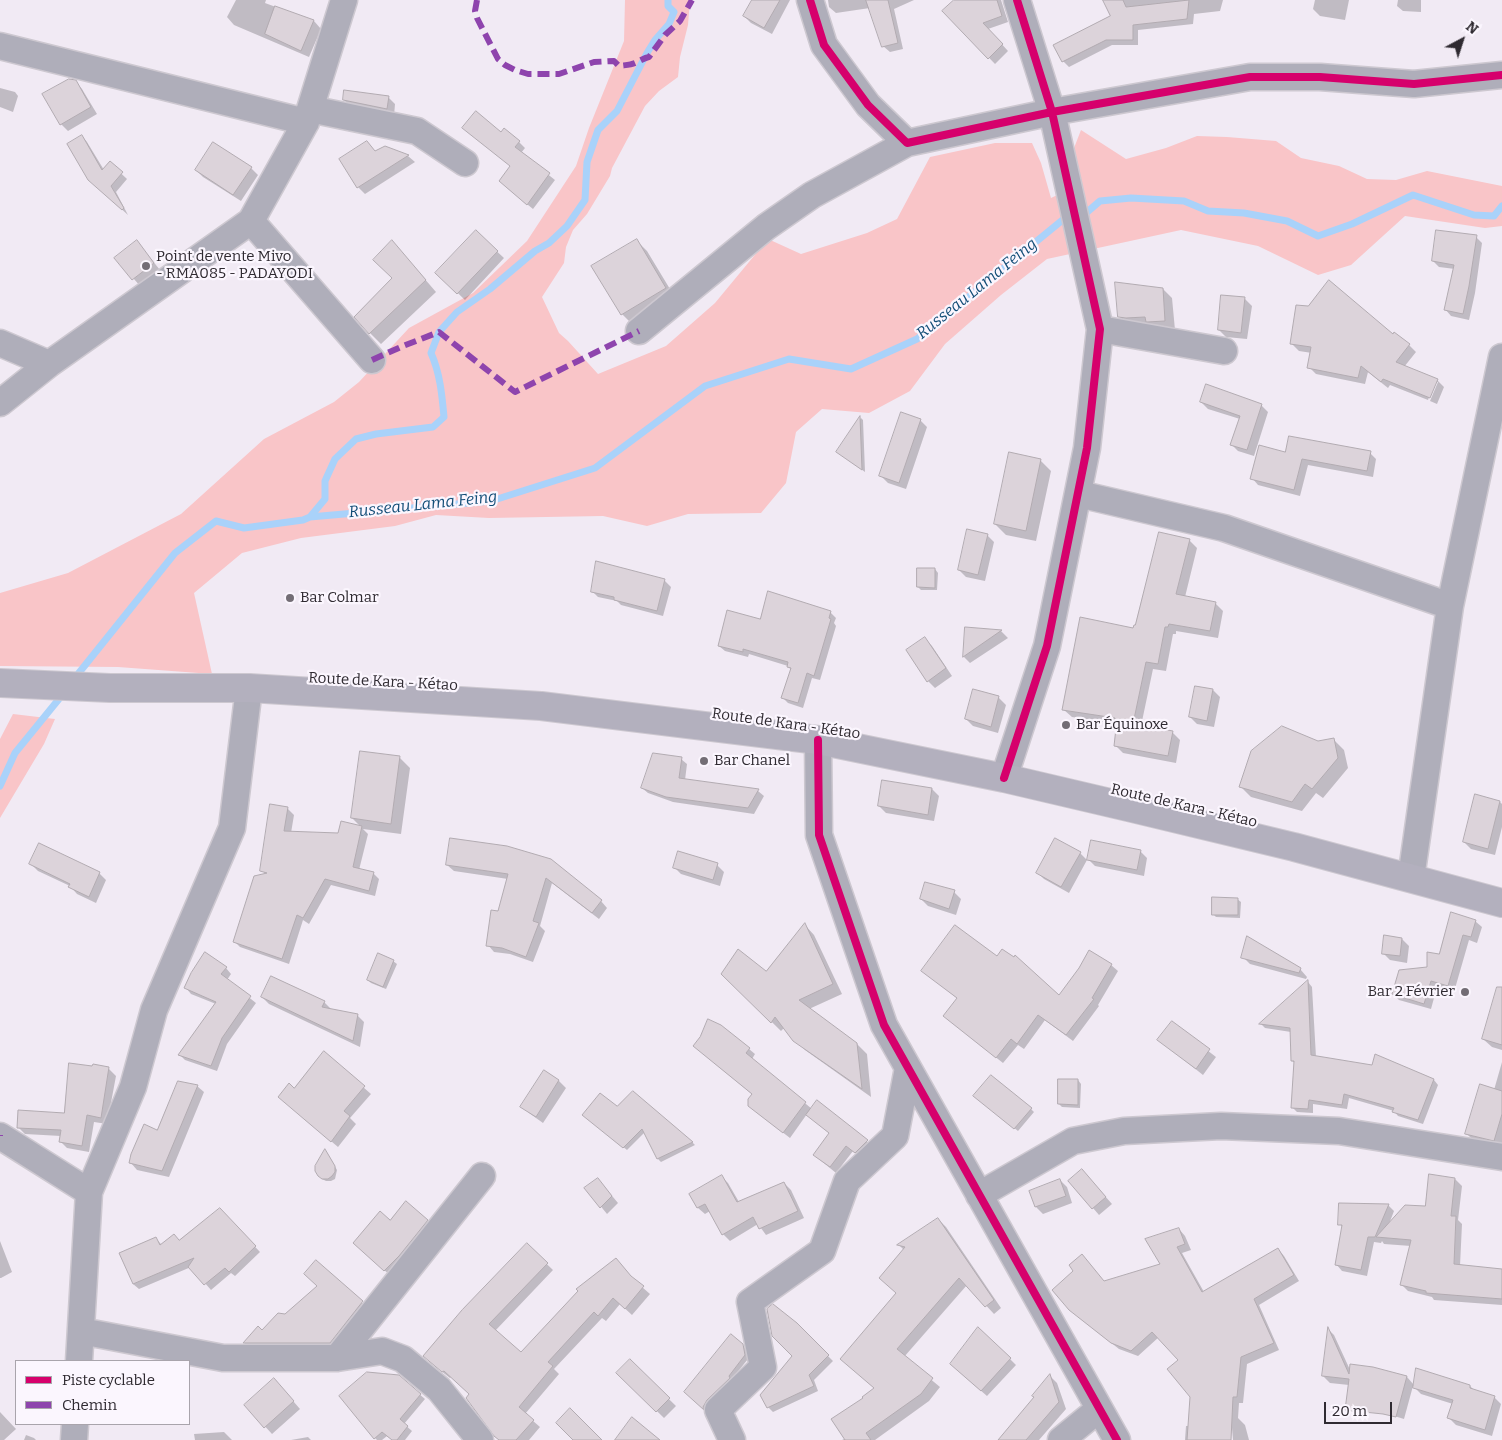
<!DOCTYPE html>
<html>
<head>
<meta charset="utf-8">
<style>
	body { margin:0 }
	#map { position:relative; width:1502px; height:1440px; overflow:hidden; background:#f1eaf4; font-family:Bitter,serif }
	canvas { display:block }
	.legend { position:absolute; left:15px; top:1360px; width:175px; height:65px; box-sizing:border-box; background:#fbf6fe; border:1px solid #a9a4ac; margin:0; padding:6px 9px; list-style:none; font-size:15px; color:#2f2a31 }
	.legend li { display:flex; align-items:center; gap:10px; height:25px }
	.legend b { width:25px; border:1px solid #a9a4ac }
	.north { position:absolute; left:1437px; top:15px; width:50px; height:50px; -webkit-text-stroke:4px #fbf6fe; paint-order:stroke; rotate:40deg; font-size:14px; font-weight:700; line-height:20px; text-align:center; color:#2f2a31 }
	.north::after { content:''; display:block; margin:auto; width:18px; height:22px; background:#2f2a31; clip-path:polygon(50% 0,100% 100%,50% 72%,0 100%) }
	.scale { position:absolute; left:1324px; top:1402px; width:68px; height:22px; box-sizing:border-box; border:2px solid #2f2a31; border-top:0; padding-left:6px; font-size:15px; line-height:18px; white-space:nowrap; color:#2f2a31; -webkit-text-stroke:4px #fbf6fe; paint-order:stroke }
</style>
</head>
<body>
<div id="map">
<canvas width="1502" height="1440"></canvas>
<ul class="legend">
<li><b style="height:6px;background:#d6006c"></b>Piste cyclable</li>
<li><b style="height:6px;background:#8e44ad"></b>Chemin</li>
</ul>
<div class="north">N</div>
<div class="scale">20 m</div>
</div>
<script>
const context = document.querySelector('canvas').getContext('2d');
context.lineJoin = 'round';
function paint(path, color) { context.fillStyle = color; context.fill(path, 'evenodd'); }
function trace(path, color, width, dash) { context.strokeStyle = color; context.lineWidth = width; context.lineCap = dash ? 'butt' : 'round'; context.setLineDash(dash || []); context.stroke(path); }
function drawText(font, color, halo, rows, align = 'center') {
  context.font = font + ' Bitter,serif'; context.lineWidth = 4.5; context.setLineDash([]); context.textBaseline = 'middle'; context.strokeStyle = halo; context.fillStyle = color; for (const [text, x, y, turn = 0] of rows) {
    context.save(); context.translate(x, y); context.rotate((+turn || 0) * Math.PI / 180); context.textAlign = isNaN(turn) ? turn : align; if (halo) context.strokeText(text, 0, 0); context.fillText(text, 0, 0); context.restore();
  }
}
paint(new Path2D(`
	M625 0H690L688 25 680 57 678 77 659 91 645 106 612 168 610 176 587 214 573 230 566 247 564 263 542 297 559 333 568 341 598 374 666 346 715 303 768 239 801 254 867 233 897 219 930 157 995 143H1032L1041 163 1051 198 1078 185 1074 148 1081 130 1126 159 1166 148 1197 136 1227 137 1276 141 1301 158 1339 166 1367 179 1396 180 1427 171 1502 186V226L1485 228 1405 216 1351 265 1318 275 1258 246 1181 230 1047 259 1001 295 945 344 910 391 869 413 822 409 796 432 786 483 761 513 688 514 647 526 603 516 489 518 436 515 395 526 301 538 242 553 194 593 212 674 118 667 0 666V593L68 573 181 514 264 439 334 402 359 382 409 328 473 293 527 241 576 166 589 128 624 41Z
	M13 714 55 719 44 744 0 818V739Z`), '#f9c5c8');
paint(new Path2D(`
	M236 0H266L265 3 314 21 321 29 309 57 234 25 227 17Z
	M753 0H790L772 34 751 23 744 16Z
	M828 0H914L894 9 903 49 890 52 883 46 870 8 836 13 829 7Z
	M956 0H1001L1008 22 988 29 1008 51 995 64 944 11Z
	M1104 0H1223L1220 11 1194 14 1193 24 1138 30V45H1112L1069 67 1063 61 1112 17Z
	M1315 0H1349L1345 20 1320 16 1313 9Z
	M1398 0H1421V12L1403 11 1397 6Z
	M75 81 82 89 97 114 68 131 61 124Z
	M0 88 15 92 18 96 13 112 0 107Z
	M388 97 395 104 394 116 351 107 344 100Z
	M502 133 519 142 525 148 521 153 555 180 533 209 506 187 511 166Z
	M82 136 87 142 104 170 110 163 127 179 116 192 128 215 95 185Z
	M385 147 408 156 415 162 365 194 358 187Z
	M251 168 258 175 241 201 203 177 196 170Z
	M476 232 504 258 465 300 437 273Z
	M1476 237 1482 243 1475 293 1469 320 1451 316 1445 309 1455 269 1439 267 1433 261Z
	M392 241 436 292 381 344 370 333 393 278Z
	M637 241 647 251 676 299 633 325 622 314Z
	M143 249 160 270 140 286 116 258Z
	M1163 289 1172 298 1175 330 1129 326 1119 316Z
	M1245 299 1252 306 1247 339 1226 337 1219 330Z
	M1393 336 1409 345 1416 352 1404 367 1437 380 1444 387 1437 404 1430 401 1438 382H1435L1428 400 1390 385 1388 388 1368 372 1365 384 1316 374 1309 367 1312 353 1299 351 1292 344Z
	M1201 402 1261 405 1268 412 1254 456 1238 451 1231 444 1240 419 1208 409Z
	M861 418 863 420 865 472 837 452Z
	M920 420 927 427 906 489 888 483 881 476Z
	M1286 453H1370L1376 459 1373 477 1308 465 1300 496 1258 485 1252 478Z
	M1040 460 1051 471 1036 541 1006 535 995 524Z
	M987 535 994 542 985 581 966 577 959 570Z
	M1189 540 1197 548 1185 597 1215 603 1223 611 1218 638 1176 631V634H1173L1166 671 1153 669 1141 726 1172 732 1180 740 1176 763 1123 753 1115 745 1117 730 1115 727V724L1072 717 1064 710 1134 629Z
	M597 563 665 581 671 587 663 616 621 605 617 601 598 597 592 591Z
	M935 569 938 573 937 590H921L918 587Z
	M830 612 836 618 834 623 836 626 820 680 812 678 803 708 788 703 783 698 791 670 788 666 749 654 748 657 725 651 719 646 761 621Z
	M966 628 1001 631 1008 638 970 663 964 657Z
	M925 639 932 646 952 676 935 688 928 681Z
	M1213 690 1220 697 1214 727 1197 724 1190 717Z
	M974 691 999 698 1006 705 998 733 973 726 966 719Z
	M1333 739 1344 750 1348 768 1323 798 1316 793 1302 811 1251 797 1241 787 1318 743Z
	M399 757 410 768 401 834 363 829 368 834 359 870 373 873 379 879 375 896 331 885 309 924 303 920 289 964 240 947 234 941 266 875 262 870 287 808 294 815 291 833 339 835 342 823 362 828 352 818Z
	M681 759 687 764 685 780 758 791 764 796 754 814 673 802 648 793 642 788Z
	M932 789 939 796 934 821 886 813 879 806Z
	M1476 796 1500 802 1502 804V827L1495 855 1471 849 1464 842Z
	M1056 839 1080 853 1087 860 1069 893 1044 879 1037 872Z
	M507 847 601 901 607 908 599 919 552 883 540 926 545 931 533 962 510 954 494 952 488 945 508 879 454 871 447 865Z
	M1140 851 1147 858 1144 876 1095 866 1088 859Z
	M31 864 99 873 106 880 96 903 77 894 70 886 38 871Z
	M717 865 724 872 720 886 681 874 674 867Z
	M954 892 961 899 956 915 928 906 921 899Z
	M1237 899 1241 902 1240 918 1216 917 1213 914Z
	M1475 921 1482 927 1477 943 1469 940 1454 992 1437 987 1431 1009 1399 1000 1393 994 1428 968Z
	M805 925 814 935 842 994 809 1009 857 1044 867 1054 871 1097 805 1050 785 1027 781 1031 723 974 766 973Z
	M1402 939 1409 946 1407 963 1390 960 1383 953Z
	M1243 957 1300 969 1307 977 1306 979 1250 964Z
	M393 961 397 964 386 989 371 983 368 980Z
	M1111 965 1118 971 1098 1005 1099 1006 1073 1041 1045 1020 1024 1049 1018 1045 1003 1063 951 1022 958 999 923 971 1059 997Z
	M226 968 231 974 227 980 256 1003 227 1044 217 1071 185 1060 179 1054 216 1004 191 994 186 988Z
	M1308 982 1312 987 1316 1057 1373 1066 1376 1056 1434 1080 1438 1085 1423 1124 1398 1116 1394 1111 1349 1098 1347 1109 1313 1104V1113L1297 1112 1292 1107 1295 1063 1292 1061 1291 1032 1265 1028 1261 1024Z
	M1502 994V1050L1492 1047 1483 1039Z
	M262 997 324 1002 332 1010 357 1015 364 1022 360 1047 269 1004Z
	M1172 1023 1216 1057 1203 1075 1159 1040Z
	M749 1049 755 1054 752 1059 812 1109 817 1102 874 1147 862 1158 853 1151 836 1173 814 1155 830 1134 807 1114 790 1138 756 1112 753 1095 701 1052Z
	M324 1053 371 1094 350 1118 356 1124 338 1147 279 1097 294 1089Z
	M1502 1062V1148L1476 1143 1467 1134 1494 1090Z
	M109 1069 116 1076 107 1124 94 1122 89 1152 67 1148 60 1141 61 1136 25 1134 18 1127 66 1114Z
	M544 1072 559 1081 566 1088 543 1123 529 1113 522 1106Z
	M1078 1080 1081 1084 1080 1108 1062 1107 1059 1104Z
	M197 1086 204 1092 169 1177 137 1170 131 1163Z
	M633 1093 692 1142 695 1145 661 1162 658 1159 645 1132 627 1150 587 1118 617 1108Z
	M978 1099 1031 1109 1034 1112 1018 1131Z
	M326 1151 337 1170 335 1179 331 1181H326L322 1179Z
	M722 1177 728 1183 739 1202 784 1183 791 1190 804 1218 766 1235 758 1224 730 1241 723 1234 710 1211 705 1214 698 1208 691 1194Z
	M1089 1178 1112 1204 1099 1215 1093 1208Z
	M598 1179 618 1203 607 1214 586 1188Z
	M1455 1179 1462 1186 1458 1220 1462 1224 1460 1266 1502 1270V1305L1434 1300 1432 1297 1408 1291 1401 1284 1411 1246 1384 1244 1382 1241 1381 1243 1374 1242 1367 1276 1342 1271 1336 1264 1343 1228 1340 1224 1388 1205 1394 1211 1389 1224 1426 1207Z
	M1060 1180 1067 1187 1072 1203 1043 1214 1036 1207 1030 1191Z
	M225 1215 260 1252 235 1276 231 1273 211 1290 191 1267 139 1289 133 1284 156 1239 162 1245 179 1241Z
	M938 1219 946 1227 1001 1308 994 1314 967 1285 904 1357 940 1387 929 1401 875 1440H842L846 1438 864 1398 875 1389 897 1294 904 1250 899 1245Z
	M427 1221 433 1226 391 1276 360 1249 390 1222Z
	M1179 1229 1185 1236 1191 1250 1182 1253 1204 1292 1278 1249 1284 1256 1299 1281 1259 1305 1279 1350 1247 1364 1243 1403H1239L1238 1418 1245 1425 1249 1440H1233L1232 1428 1230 1429V1440H1185L1186 1426H1189L1191 1397 1180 1360 1159 1337 1138 1356 1119 1349 1077 1316 1105 1282 1162 1265Z
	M0 1241 12 1272 1 1278H0Z
	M527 1245 553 1270 495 1331 521 1353 616 1259 634 1280 650 1294 632 1315 620 1304 606 1321 602 1318 554 1369 559 1374 525 1414 540 1427 529 1440H500L471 1394 451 1377 450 1378 431 1363Z
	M316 1262 371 1311 339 1352H253L244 1343 285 1316 319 1286Z
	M1329 1330 1334 1335 1351 1372 1407 1377 1414 1385 1470 1386 1475 1391 1494 1397 1501 1404 1492 1436 1456 1425 1449 1418 1453 1404 1421 1394 1413 1386 1404 1419 1355 1404 1349 1385 1330 1383 1323 1376Z
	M742 1345 746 1349 748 1359 706 1411 685 1392Z
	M828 1356 833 1361 814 1380 818 1391 773 1412 768 1407Z
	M1010 1359 1016 1365 987 1396 957 1370Z
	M630 1361 676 1406 664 1418 618 1373Z
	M398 1376 425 1399 404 1424 412 1431 405 1440H392L387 1436 382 1440H377L375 1438Z
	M1050 1376 1057 1383 1066 1409 1039 1440H999L1036 1398Z
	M281 1387 300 1409 272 1434 250 1410Z
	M0 1412 16 1429 4 1440H0Z
	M224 1432 232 1440H195L194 1434Z
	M26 1435 34 1438 36 1440H24Z
	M308 1437 311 1440H291Z`), '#0003');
trace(new Path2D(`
	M1080 214 1086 213 1100 201 1131 198 1184 201 1208 211 1244 213 1287 221 1318 236 1352 224 1413 195 1474 215 1494 216 1502 206
	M310 517 325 499V481L335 459 356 439 376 434 433 427 444 417C442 395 440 373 431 353L439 332 457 312 490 289 535 251 549 243 567 226 585 200 587 162 598 130 617 111 647 53 655 40 669 24 674 12 668 6V0
	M74 679 175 553 216 521 244 528 303 520 310 517 491 501 595 468 705 386 789 359 851 369 917 339 1065 218 1069 217
	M0 786 15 753 63 694`), '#a9d2fa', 7);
const building = new Path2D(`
	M752 0H780L764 28 743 16Z
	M866 0H888L898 43 882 47Z
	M954 0H997L1002 16 983 23 1003 44 988 59 942 11Z
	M1103 0H1123L1126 7 1189 0 1187 19 1133 25V40H1106L1062 62 1053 45 1110 16Z
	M275 6 314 20 301 51 265 34Z
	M69 79 76 80 91 107 60 125 42 94Z
	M344 90 389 96 387 109 343 100Z
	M476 111 501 132 504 128 520 141 515 147 550 173 527 205 499 181 510 166 462 128Z
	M82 135 102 170 110 161 123 172 111 186 124 208 122 210 88 180 67 144Z
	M367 141 375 151 385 146 409 155 357 188 339 159Z
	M213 142 252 167 233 195 195 170Z
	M476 230 498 251 457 294 435 273Z
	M1436 230 1477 235 1469 286 1463 314 1444 310 1454 265 1432 261Z
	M637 239 666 288 621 315 591 266Z
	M137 240 154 263 132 280 114 258Z
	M392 240 426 280 369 334 354 317 392 278 373 260Z
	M1329 280 1393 334 1394 332 1410 344 1396 362 1438 379 1430 398 1383 379 1381 382 1361 366 1358 378 1307 368 1311 347 1290 344 1296 305 1308 306Z
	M1115 282 1163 288 1165 321 1147 322H1146L1145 317 1126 318 1118 317Z
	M1221 295 1245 297 1241 333 1218 330Z
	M1206 384 1262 404 1247 450 1230 445 1240 416 1200 402Z
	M901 412 921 419 899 483 879 476Z
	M860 416 862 470 836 452Z
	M1289 436 1371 451 1367 471 1302 459 1294 490 1250 479 1259 445 1285 452Z
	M1009 452 1041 459 1026 531 994 524Z
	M967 529 988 534 978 575 958 570Z
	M1159 532 1190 539 1176 594 1216 602 1210 631 1169 624 1168 627H1165L1158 664 1146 662 1133 724 1173 731 1168 756 1114 746 1116 728H1113L1115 718 1062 710 1080 617 1133 628 1134 625H1135Z
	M596 561 665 579 657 611 614 600V597L591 592Z
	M917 568H935V588L917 587Z
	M768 591 831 611 829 618 831 619 814 676 807 673 798 703 781 698 791 668 787 667 788 662 743 649V652L718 646 727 610 760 619Z
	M965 627 1002 630 963 657Z
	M925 637 946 668 927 682 906 650Z
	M1195 686 1213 689 1207 721 1189 717Z
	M973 689 999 696 991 727 965 719Z
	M1282 726 1318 741 1334 738 1338 758 1312 789 1305 784 1292 802 1239 787 1251 751Z
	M360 751 400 756 391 824 351 818Z
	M653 753 682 757 679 778 759 789 748 808 666 797 641 788Z
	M882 780 932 788 928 815 878 806Z
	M1475 794 1500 801 1488 849 1463 842Z
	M270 804 288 807 284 831 338 833 341 821 362 826 353 867 374 872 369 891 325 879 303 918 297 915 282 959 233 942 254 876 267 873 260 871Z
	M450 838 507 846 551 859 602 900 592 913 546 878 533 921 539 923 526 957 502 948 486 946 491 910 498 911 508 874 446 865Z
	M1055 838 1081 852 1061 887 1036 873Z
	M1091 840 1141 850 1137 870 1087 860Z
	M39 843 100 872 89 897 68 887 70 884 29 864Z
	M678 851 718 863 713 880 673 868Z
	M925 882 955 890 949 909 920 899Z
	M1212 897 1238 898V915H1212Z
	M1451 912 1476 920 1471 937 1463 935 1448 986 1431 981 1424 1004 1392 994 1399 970 1427 967V952L1439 954Z
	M805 923 833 984 799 1000 857 1043 862 1089 793 1041 775 1017 771 1023 721 974 738 949 766 971Z
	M955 925 997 956 1002 949 1014 957 1015 955 1059 995 1079 968 1089 950 1112 964 1092 998 1094 999 1066 1035 1038 1015 1017 1044 1011 1039 996 1058 943 1016 957 998 921 971Z
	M1384 935 1402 938 1400 956 1382 954Z
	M1247 936 1301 968 1299 973 1241 958Z
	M205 952 227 967 221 974 251 996 222 1038 211 1066 178 1055 216 1002 184 988 191 973Z
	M378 953 394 960 383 987 367 980Z
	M271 976 325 1001 322 1007 358 1014 353 1041 261 997Z
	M1308 980 1311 1055 1372 1065 1375 1054 1434 1079 1418 1120 1392 1112 1394 1108 1344 1094 1342 1105 1309 1100 1308 1109 1291 1108 1294 1061H1291L1290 1028 1259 1024Z
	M1497 987H1502V1045L1482 1039Z
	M708 1019 721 1025 750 1048 746 1053 806 1102 783 1133 748 1106V1099L752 1094 693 1046 700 1037Z
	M1172 1021 1210 1049 1196 1069 1157 1040Z
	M324 1051 365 1086 344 1111 350 1116 331 1142 278 1097 289 1083 294 1088Z
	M69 1063 92 1066 93 1064 109 1067 101 1118 87 1115 82 1146 59 1142 61 1130 17 1128 18 1110 64 1113Z
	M544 1070 559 1080 536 1117 520 1107Z
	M991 1075 1032 1108 1014 1129 973 1096Z
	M1058 1079H1078V1105L1058 1104Z
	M178 1081 198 1085 162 1171 129 1163 131 1154 144 1124 157 1130Z
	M1480 1084 1502 1091V1114L1494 1141 1465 1134Z
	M633 1091 693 1142 657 1159 642 1129 623 1148 582 1115 600 1093 617 1106Z
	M817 1100 868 1140 855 1153 846 1146 830 1167 813 1155 829 1133 806 1115Z
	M325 1149 335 1166V1172L332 1176 328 1179H322L318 1176 315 1171V1166Z
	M1082 1169 1106 1197 1092 1209 1068 1181Z
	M1429 1174 1455 1178 1451 1216H1456L1454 1264 1502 1269V1299L1426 1293V1291L1400 1285 1411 1240 1376 1237 1405 1205 1425 1206Z
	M722 1175 737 1202 784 1182 798 1211 759 1229 753 1217 722 1235 705 1204 697 1208 689 1194Z
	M598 1178 612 1196 600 1208 584 1188Z
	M1060 1179 1066 1196 1035 1207 1029 1191Z
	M406 1201 428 1220 399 1256 384 1271 353 1243 380 1211 390 1220Z
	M1339 1203 1389 1204 1375 1237H1368L1361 1270 1335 1265 1342 1225H1338Z
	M220 1208 256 1246 229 1272 225 1268 204 1285 188 1267 194 1258 133 1284 119 1253 156 1237 160 1245 174 1234 179 1240Z
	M938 1218 994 1300 985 1307 959 1278 897 1349 933 1378 921 1394 866 1433 871 1440H845L831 1419 863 1398 862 1397 874 1388 840 1359 896 1293 879 1278 905 1247 897 1245Z
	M1179 1228 1185 1244 1177 1247 1202 1292 1278 1248 1294 1275 1254 1299 1274 1343 1241 1357 1237 1397H1233L1231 1440H1187L1190 1397 1167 1369 1178 1360 1152 1332 1131 1351 1111 1343 1069 1310 1052 1290 1073 1271 1069 1265 1082 1254 1104 1281 1160 1264 1145 1239Z
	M527 1243 548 1263 489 1324 521 1352 578 1291 576 1289 616 1258 631 1276 644 1286 625 1309 613 1298 598 1316 594 1312 548 1362 553 1366 519 1407 534 1420 516 1440H499L494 1436 466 1398 469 1394 444 1371 442 1372 423 1356 462 1310Z
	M316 1260 363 1301 330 1343H243L258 1326 262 1330 278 1313 285 1314 317 1286 304 1274Z
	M773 1304 797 1323 829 1355 809 1375 814 1386 767 1408 760 1395 792 1356 772 1336 767 1309Z
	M978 1327 1011 1358 981 1391 950 1364Z
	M1328 1327 1349 1374 1350 1364 1373 1367 1407 1376 1396 1417 1383 1414 1345 1410 1349 1379 1322 1376Z
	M731 1334 743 1344 745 1355 729 1376 730 1378 707 1400 703 1407 704 1410 684 1392Z
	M630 1359 670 1398 656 1412 616 1373Z
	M1416 1368 1470 1385V1388L1495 1396 1485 1430 1447 1418 1453 1400 1413 1388Z
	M367 1372 399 1375 421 1394 400 1419 408 1426 397 1440H392L382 1432 374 1439 339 1396Z
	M1050 1374 1059 1402 1026 1440H998L1034 1397 1032 1396Z
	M274 1378 294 1401 264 1428 244 1405Z
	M570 1408 602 1440H573L556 1423Z
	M632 1417 660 1440H615Z`);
paint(building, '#dcd3da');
trace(building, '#b2abb1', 1);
const minor = new Path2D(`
	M810 0 824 45 868 105 907 143 1052 112 1250 77H1320L1414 84 1502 75
	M0 46 306 122
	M310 109 417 131 465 163
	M251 221 372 360
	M1100 329 1224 351
	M639 331 766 227 812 195 907 143
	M0 343 49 364
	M0 403 49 364 251 221 306 122 344 0
	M1079 494 1224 528 1450 606
	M818 740 819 835 884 1025 1117 1440
	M1004 778 1047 646 1087 448 1100 329 1052 112 1017 0
	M1411 878 1450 606 1502 357
	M0 1136 89 1192
	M979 1195 1073 1141 1124 1131 1221 1126 1339 1131 1502 1157
	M81 1331 223 1358H337L382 1351 403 1359 439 1389 480 1440
	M337 1358 482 1176
	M79 1361 89 1192 133 1087 154 1010 232 828 249 688
	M74 1440 75 1424
	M732 1440 718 1410 763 1367 750 1302 822 1251 847 1181 895 1136 908 1068
	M1061 1440 1099 1409`);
const primary = new Path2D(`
	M0 683 110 688H249L541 706 818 740 1004 778 1132 808 1294 847 1502 903`);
trace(minor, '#cdc8d0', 29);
trace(primary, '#cdc8d0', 30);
trace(minor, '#afaeba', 26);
trace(primary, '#b3b0be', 28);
trace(new Path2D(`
	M477 0 475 11 477 18 498 59 505 65 515 70 528 74H559L594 62 614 61 619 66C625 65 632 65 637 62 642 60 644 58 649 57L665 35 680 21 692 0
	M372 360 403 346 439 332 515 392 639 331
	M0 1135V1136`), '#8e44ad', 6, [12, 6]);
trace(new Path2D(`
	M810 0 824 45 868 105 907 143 1052 112 1250 77H1320L1414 84 1502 75
	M818 740 819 835 884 1025 1117 1440
	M1004 778 1047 646 1087 448 1100 329 1052 112 1017 0`), '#d6006c', 8);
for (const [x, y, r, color] of [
	[146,266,5,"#736d75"],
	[290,598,5,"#736d75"],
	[1066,725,5,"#736d75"],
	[704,761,5,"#736d75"],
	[1465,992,5,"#736d75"]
]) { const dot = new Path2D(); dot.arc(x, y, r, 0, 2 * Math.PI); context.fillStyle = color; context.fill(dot); trace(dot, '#fbf6fe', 2); }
drawText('15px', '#2f2a31', '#fbf6fe', [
	["Point de vente Mivo",156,257],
	["- RMA085 - PADAYODI",156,274],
	["Bar Colmar",300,598],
	["Bar Équinoxe",1076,725],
	["Bar Chanel",714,761],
	["Bar 2 Février",1455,992,"right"]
], 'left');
drawText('15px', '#2f2a31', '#fbf6fe', [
	["Route de Kara - Kétao",383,682,3],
	["Route de Kara - Kétao",786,724,8],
	["Route de Kara - Kétao",1184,806,13]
]);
drawText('italic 16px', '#114c76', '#fbf6fe', [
	["Russeau Lama Feing",977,289,-39],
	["Russeau Lama Feing",423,505,-6]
]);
</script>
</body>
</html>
